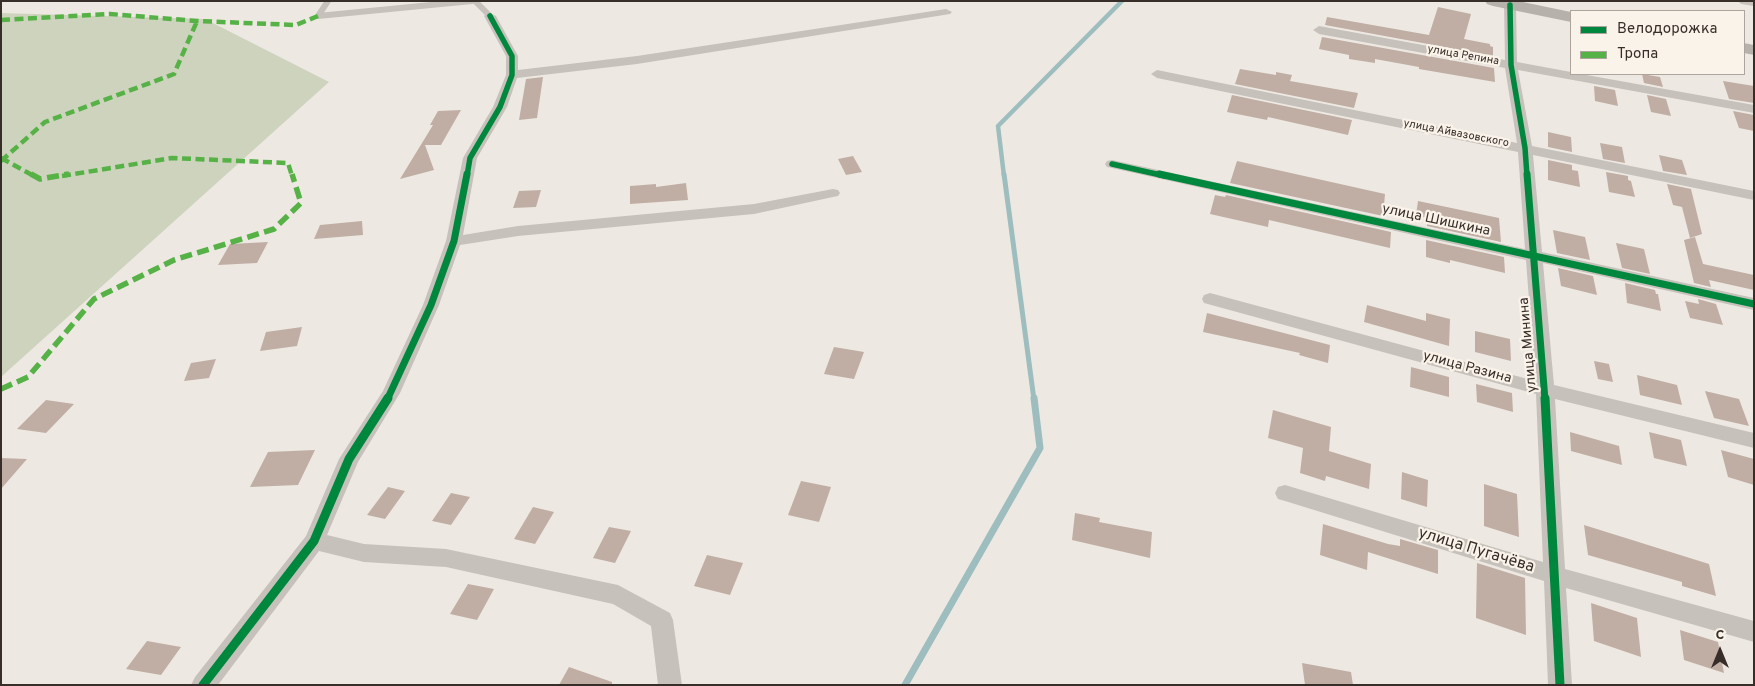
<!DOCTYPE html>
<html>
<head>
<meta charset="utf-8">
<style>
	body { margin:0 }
	#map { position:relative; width:1755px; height:686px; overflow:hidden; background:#ede9e2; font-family:Overpass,sans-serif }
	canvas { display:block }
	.frame { position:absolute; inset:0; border:2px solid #382e29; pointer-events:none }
	.legend { position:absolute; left:1570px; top:10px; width:175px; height:65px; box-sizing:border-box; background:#faf3ea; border:1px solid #aca49d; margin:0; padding:6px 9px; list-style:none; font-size:15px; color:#382e29 }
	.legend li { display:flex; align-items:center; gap:10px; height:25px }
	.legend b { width:25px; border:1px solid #aca49d }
	.north { position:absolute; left:1695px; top:626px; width:50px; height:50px; -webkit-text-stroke:4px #faf3ea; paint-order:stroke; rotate:0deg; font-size:14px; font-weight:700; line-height:20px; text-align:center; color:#382e29 }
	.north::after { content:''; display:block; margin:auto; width:18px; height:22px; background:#382e29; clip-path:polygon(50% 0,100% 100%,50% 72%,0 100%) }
</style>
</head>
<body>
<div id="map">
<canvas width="1755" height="686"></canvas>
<div class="frame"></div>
<ul class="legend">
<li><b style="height:6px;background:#00873e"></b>Велодорожка</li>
<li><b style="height:6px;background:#56b246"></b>Тропа</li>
</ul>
<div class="north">С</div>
</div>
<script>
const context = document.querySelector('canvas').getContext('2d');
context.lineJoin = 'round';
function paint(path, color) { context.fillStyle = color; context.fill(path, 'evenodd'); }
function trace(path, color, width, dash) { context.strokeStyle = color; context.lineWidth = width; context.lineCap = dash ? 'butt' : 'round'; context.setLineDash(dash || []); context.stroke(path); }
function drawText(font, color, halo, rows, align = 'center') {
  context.font = font + ' Overpass,sans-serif'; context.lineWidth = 4.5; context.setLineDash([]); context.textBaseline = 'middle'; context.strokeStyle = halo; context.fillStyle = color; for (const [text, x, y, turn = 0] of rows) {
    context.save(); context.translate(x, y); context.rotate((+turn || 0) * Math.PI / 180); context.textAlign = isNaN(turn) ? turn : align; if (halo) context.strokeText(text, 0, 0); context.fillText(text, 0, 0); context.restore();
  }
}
paint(new Path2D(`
	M1 13 205 19 329 82 1 377Z`), '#cdd3bc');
trace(new Path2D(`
	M1004 176 998 126 1122 1`), '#9ebdbe', 4.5);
trace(new Path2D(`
	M1004 174 1034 400`), '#9ebdbe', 5);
trace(new Path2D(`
	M905 685 1040 448 1034 398`), '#9ebdbe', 7);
paint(new Path2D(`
	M1438 7 1471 14 1464 39 1490 44V46L1493 47V56L1325 25 1327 17 1429 35Z
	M1322 37 1494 68 1495 82 1419 69V67L1375 59V63L1349 59V55L1319 49Z
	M1240 69 1276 75V72L1292 75 1290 81 1358 93 1354 108 1235 84Z
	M1642 74 1660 77 1663 87 1644 83Z
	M543 77 537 118 519 120 526 79Z
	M1723 81 1754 86V103L1729 99Z
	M1594 86 1615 90 1618 106 1595 101Z
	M1232 95 1352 120 1348 135 1268 117 1267 120 1227 112Z
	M1647 95 1666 99 1671 116 1651 112Z
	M461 110 441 145H425L434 170 400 179 433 125H430L438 111Z
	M1733 111 1754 115V131L1739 128Z
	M1548 132 1571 137 1572 152 1548 147Z
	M1600 143 1622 147 1625 163 1603 159Z
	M1659 155 1682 160 1687 175 1663 171Z
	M853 156 862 172 846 175 838 159Z
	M1548 160 1572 165V170L1578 171 1580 187 1548 180Z
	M1237 161 1385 194 1383 216 1230 183Z
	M1606 172 1628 176V180L1631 181 1635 197 1609 192Z
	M686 183 688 200 630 204V186L656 184V187Z
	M1667 184 1691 189 1702 234 1690 238 1682 207 1673 205Z
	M541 190 536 207 513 208 519 191Z
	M1215 195 1225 197 1226 195 1391 232 1390 248 1269 220 1268 227 1210 214Z
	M1418 201 1499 218 1501 242 1427 226V218L1416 215Z
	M362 221 363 235 314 239 320 225Z
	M1553 230 1585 237 1590 260 1557 253Z
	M1695 237 1703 264 1754 275V290L1709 280 1711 287 1694 283 1684 240Z
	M1426 240 1504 257 1505 273 1450 260V263L1426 257Z
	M268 242 257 263 218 265 230 244Z
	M1616 243 1644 249 1650 274 1622 268Z
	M1558 268 1593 276 1597 295 1561 286Z
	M1625 283 1655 290 1656 294H1658L1661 311 1627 303Z
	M1698 299 1716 304 1723 325 1690 318 1685 301 1699 304Z
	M1367 305 1426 321V313L1450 319 1449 346 1364 322Z
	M1207 313 1330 345 1328 363 1299 355 1300 353 1203 332Z
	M302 327 297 346 260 351 266 332Z
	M1475 331 1510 339 1511 361 1475 352Z
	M834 347 864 352 854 379 824 374Z
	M216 359 209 378 184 381 191 363Z
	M1594 361 1609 364 1613 382 1598 379Z
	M1411 367 1449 377V397L1410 387Z
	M1637 375 1677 385 1682 405 1640 395Z
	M1476 384 1512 393 1513 412 1477 402Z
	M1705 391 1739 399 1749 426 1714 418Z
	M46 400 74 404 46 433 17 429Z
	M1273 410 1331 427 1329 451 1371 464 1369 489 1326 476 1325 481 1300 473 1303 448 1268 438Z
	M1570 432 1619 446 1622 465 1571 451Z
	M1649 432 1681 440 1687 466 1654 458Z
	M315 450 298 485 250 487 268 452Z
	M1721 450 1754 459V485L1728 477Z
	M1 458 27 459 1 489Z
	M1402 472 1428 480 1427 507 1401 499Z
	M801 481 831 487 819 522 788 515Z
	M1484 484 1517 494 1519 537 1484 526Z
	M388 487 405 491 385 519 367 515Z
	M451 493 470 497 451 525 432 521Z
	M533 507 554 512 535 544 514 539Z
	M1075 513 1100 518 1099 522 1152 532 1150 558 1072 540Z
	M1323 524 1388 544 1400 546V539L1438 550V574L1368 552 1367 570 1320 555Z
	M1584 525 1709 564 1716 596 1682 586V582L1588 555Z
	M609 527 631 531 615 563 593 558Z
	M707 555 743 563 730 595 694 586Z
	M1477 563 1525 578 1526 635 1476 618Z
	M468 584 494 589 477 620 450 614Z
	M1591 603 1637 618 1641 657 1594 641Z
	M1680 630 1718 642 1724 673 1684 660Z
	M147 641 181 647 161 675 126 669Z
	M1302 663 1351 672 1353 685H1305Z
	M569 667 612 682V685H559Z`), '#c0aea4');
trace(new Path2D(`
	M328 1 318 16 472 1
	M475 1 490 16
	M1742 1 1754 3`), '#c7c1bb', 6);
paint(new Path2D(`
	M1510 2 1516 5 1517 62 1571 72V74H1581L1754 105V113L1518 70 1532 146 1754 191V200L1533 155 1542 252 1754 298V310L1543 263 1554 385 1754 433V448L1555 399 1565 569 1754 621V642L1566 588 1572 685H1548L1544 581 1285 501 1278 499 1275 493 1278 487 1285 485 1543 562 1536 394 1204 303 1202 299 1204 295 1210 293 1535 381 1526 260 1112 168 1107 167 1105 164 1107 161 1112 160 1525 249 1518 152 1157 78 1151 74 1157 70 1517 143 1505 68 1319 34 1313 30 1319 26 1505 60 1504 5Z
	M946 9 952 12 950 14 637 64 517 78 507 107 477 158 463 235 518 226 754 204 833 189 838 190 840 193 838 196 833 197 754 214 518 236 460 245 439 305 400 393 358 462 327 535 364 544 446 549 618 585 670 613 673 620 682 685H658L651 626 613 604 446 567 364 562 319 551 218 685H191L195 677 306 536 339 459 383 391 423 305 446 241 463 158 493 107 506 75V56L484 16 486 14 490 13 496 16 518 56V70L637 56Z`), '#c7c1bb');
paint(new Path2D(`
	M1485 1H1518L1571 12V22L1493 6 1487 4Z
	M1744 43 1754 45V55L1744 53Z`), '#b7b1ab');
trace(new Path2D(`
	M1 20 110 14 197 21 296 25 318 16
	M1 158 34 176
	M1 161 45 122 174 74 197 21
	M62 176 172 158 288 163 292 176`), '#56b246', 4.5, [9, 4.5]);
trace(new Path2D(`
	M31 174 40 179 69 174
	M1 389 28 377 94 299 174 260 274 229 301 203 292 174`), '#56b246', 5.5, [12, 5.5]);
trace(new Path2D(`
	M1510 5 1511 65 1525 148 1527 176
	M1112 164 1165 176
	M467 176 470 158 500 107 512 75V56L490 16`), '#00873e', 5.5);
trace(new Path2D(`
	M1159 174 1754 304
	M1527 174 1545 400
	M387 400 431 305 454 241 467 174`), '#00873e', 7);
trace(new Path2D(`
	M1545 398 1560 685
	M203 685 314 541 349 459 388 398`), '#00873e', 9);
drawText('11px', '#382e29', '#faf3ea', [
	["улица Репина",1463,56,10],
	["улица Айвазовского",1456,134,11]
]);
drawText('14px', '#382e29', '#faf3ea', [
	["улица Шишкина",1436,221,12],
	["улица Минина",1529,345,-95],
	["улица Разина",1467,368,15]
]);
drawText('16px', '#382e29', '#faf3ea', [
	["улица Пугачёва",1476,551,17]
]);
</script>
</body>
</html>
